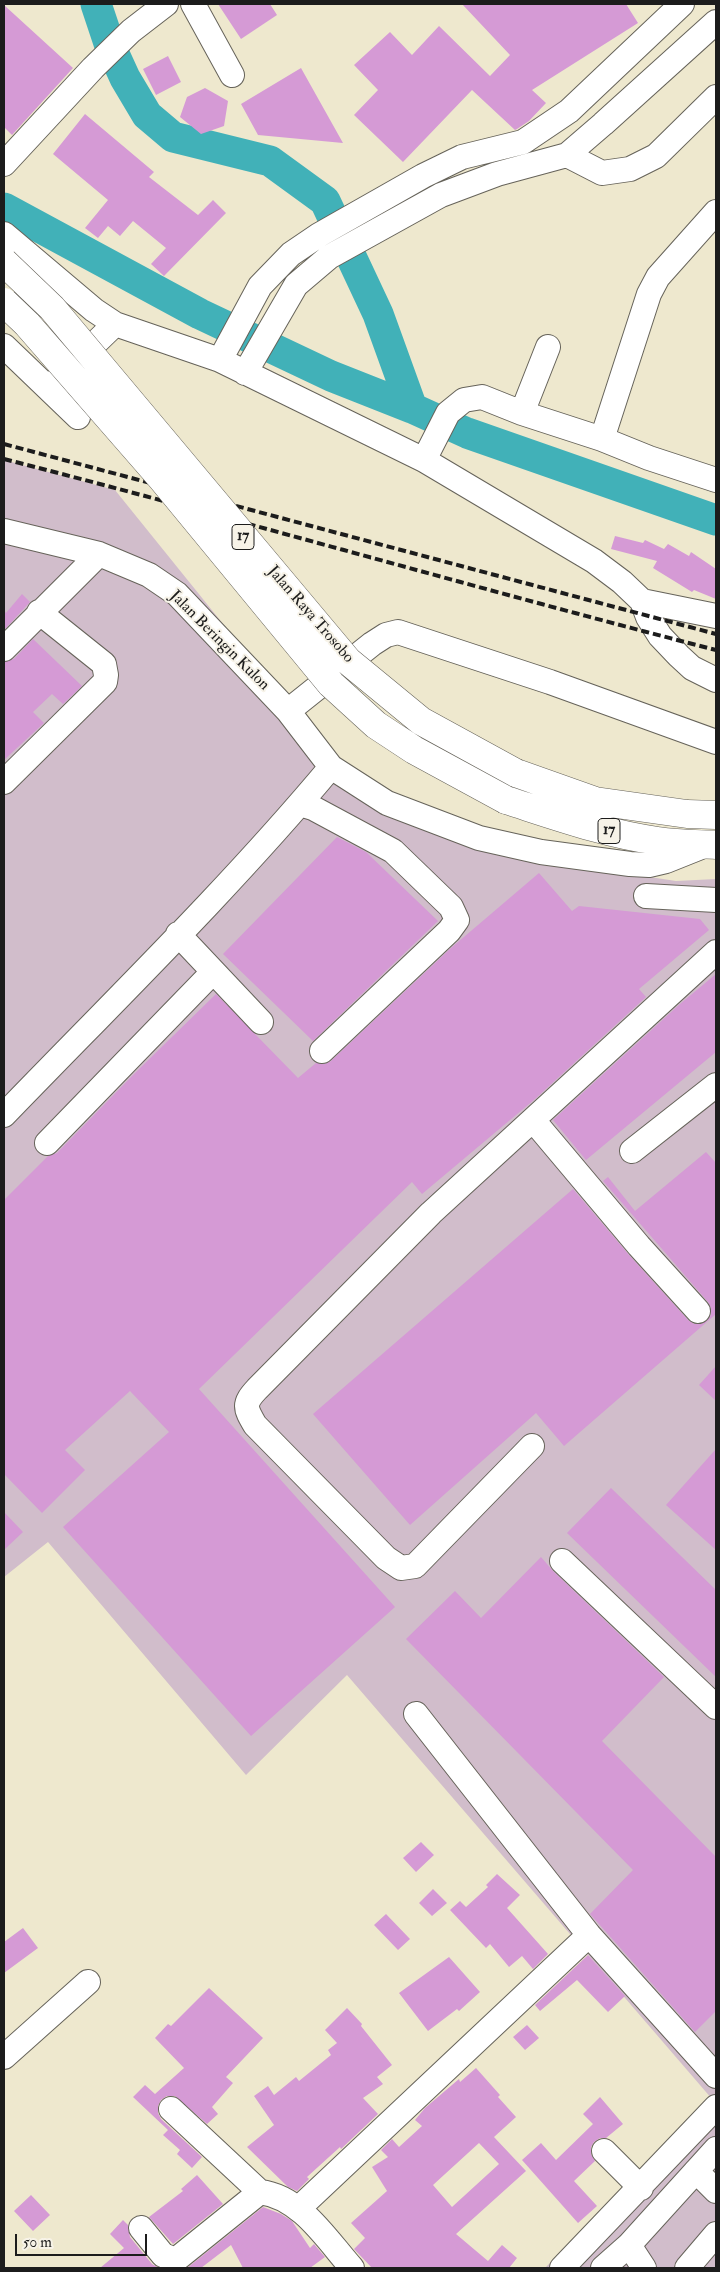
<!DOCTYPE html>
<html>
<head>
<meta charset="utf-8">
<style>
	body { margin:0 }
	#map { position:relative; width:720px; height:2272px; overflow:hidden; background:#eee8ce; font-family:"IM FELL Double Pica",serif }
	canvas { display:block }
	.frame { position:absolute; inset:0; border:5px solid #1c1c1c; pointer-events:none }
	.scale { position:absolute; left:15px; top:2234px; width:132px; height:22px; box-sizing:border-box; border:2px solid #1c1c1c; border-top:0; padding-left:6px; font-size:15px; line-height:18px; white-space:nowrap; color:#1c1c1c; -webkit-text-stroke:4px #f7f3e8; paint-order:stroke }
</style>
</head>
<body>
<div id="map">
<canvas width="720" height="2272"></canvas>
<div class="frame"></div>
<div class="scale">50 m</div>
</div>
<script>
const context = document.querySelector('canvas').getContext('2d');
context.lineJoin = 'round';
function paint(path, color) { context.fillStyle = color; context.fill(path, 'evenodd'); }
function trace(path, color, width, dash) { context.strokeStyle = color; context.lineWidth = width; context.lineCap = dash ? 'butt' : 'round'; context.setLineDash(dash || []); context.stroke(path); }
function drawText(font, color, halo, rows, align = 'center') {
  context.font = font + ' "IM FELL Double Pica",serif'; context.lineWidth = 4; context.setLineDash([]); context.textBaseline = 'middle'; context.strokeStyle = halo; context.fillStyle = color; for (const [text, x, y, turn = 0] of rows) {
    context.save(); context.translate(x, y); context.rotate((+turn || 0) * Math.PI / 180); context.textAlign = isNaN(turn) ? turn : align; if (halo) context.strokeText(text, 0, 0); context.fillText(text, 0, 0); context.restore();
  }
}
paint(new Path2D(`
	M4 460 115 490 261 671 332 777 531 859 676 881 716 879V2268H545L712 2099 347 1675 246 1775 48 1542 4 1577Z`), '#d1bdcb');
trace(new Path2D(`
	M96 4 109 43 125 78 147 115 173 137 270 161 325 201 378 314 412 408 467 433 716 520
	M4 208 200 314 331 376 412 408`), '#41b1b8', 31);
paint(new Path2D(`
	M218 4H270L277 15 241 39Z
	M462 4H626L638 23 532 90 546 103 529 121 517 129 515 130 472 90 403 162 354 115 378 90 354 65 390 32 412 55 439 26 490 76 510 55Z
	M4 5 73 68 12 135 4 127Z
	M168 56 181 82 156 95 143 69Z
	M301 68 343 143 258 135 241 104Z
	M205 88 228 101 224 126 201 134 180 117 187 97Z
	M85 114 154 172 149 177 198 215 213 200 226 213 164 276 151 264 166 248 133 221 120 236 108 226 98 238 85 228 108 200 53 154Z
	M615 536 643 543 645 540 664 549 668 544 689 556 691 552 716 569V599L694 590 692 592 653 568 657 561 611 549Z
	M22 594 30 602 4 630V610L6 613Z
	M33 639 82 686 63 704 52 694 33 712 44 723 4 760V662L14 659Z
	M337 837 366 852 438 921 313 1041 223 954Z
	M539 873 572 911 579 906 700 919 709 930 639 989 646 997 535 1099 422 1194 412 1182 199 1389 395 1607 251 1736 63 1527 169 1432 130 1391 65 1450 85 1470 42 1513 4 1474V1200L48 1156 57 1153 133 1075 216 994 298 1078 316 1063 325 1064 331 1061 451 948Z
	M716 974V1052L586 1160 553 1120 680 1004Z
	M706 1152 716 1163V1314L564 1446 536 1413 410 1525 313 1414 573 1189 629 1255 688 1320 694 1324H701L707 1321 711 1315V1308L708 1302 603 1181 608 1177 635 1211Z
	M716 1366V1401L699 1385Z
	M716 1449V1550L666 1505Z
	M611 1488 716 1590V1677L567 1533Z
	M4 1512 23 1532 4 1550Z
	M541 1557 553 1571 664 1677 602 1741 716 1857V2011L695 2032 590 1914 633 1870 406 1639 455 1591 481 1618Z
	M421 1842 434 1855 416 1872 403 1858Z
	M497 1874 520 1895 507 1908 548 1954 533 1969 522 1956 509 1967 490 1944 486 1948 450 1910 460 1901 466 1907 488 1887 486 1885Z
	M433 1889 447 1903 432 1916 419 1903Z
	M386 1914 410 1939 398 1950 374 1925Z
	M23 1928 38 1948 4 1973V1942Z
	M588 1955 625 1996 608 2012 577 1980 540 2011 535 2005Z
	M449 1957 480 1992 459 2011 457 2009 428 2031 399 1993Z
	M209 1988 263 2038 226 2077 233 2083 212 2107 218 2114 207 2124 175 2096H167L161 2100 158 2106V2113L161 2119 202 2157 192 2168 177 2154 180 2150 163 2135 168 2130 133 2097 145 2085 155 2094 184 2068 155 2038 168 2024 171 2026Z
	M347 2008 362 2024 361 2026 392 2065 377 2077 383 2084 363 2098 378 2114 341 2149 340 2147 307 2177 309 2179 297 2191 288 2187 247 2147 274 2125 254 2096 268 2086 274 2095 296 2077 299 2081 331 2055 328 2050 337 2043 325 2030Z
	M527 2025 539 2038 525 2050 513 2037Z
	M476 2068 500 2095 498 2097 516 2117 494 2137 526 2171 456 2234 488 2261 502 2245 517 2258 509 2268H372L354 2249 365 2238 351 2223 387 2191 372 2167 388 2157 381 2150 392 2139 399 2147 422 2126 415 2120 425 2108 459 2079 460 2082ZM479 2143 499 2164 452 2207 433 2185Z
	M600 2097 623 2124 606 2138H600L594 2142 591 2147V2154L595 2161 574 2181 597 2206 578 2223 522 2160 541 2143 556 2160 593 2124 583 2114Z
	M197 2175 223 2204 173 2244 149 2217 183 2191 181 2189Z
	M31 2195 50 2215 33 2231 14 2211Z
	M263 2207 281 2214 292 2221 310 2248 314 2244 325 2257 310 2268H243L231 2245 201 2268H187Z
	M123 2220 128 2225 130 2237 152 2264 159 2268H100L124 2248 110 2234Z`), '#d59ad5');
const minor = new Path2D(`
	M193 4 232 75
	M567 155 602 173 630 169 656 156 716 97
	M4 164 93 68 131 31 166 4
	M4 234 94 310 115 324 220 360 424 460 594 561 622 582 642 601 648 617 660 636 679 656 692 668 716 680
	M4 346 78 417
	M220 360 260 286 291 254 319 235 423 176 462 157 523 142 569 111 682 4
	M245 373 296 285 329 257 441 195 497 174 567 155 603 124 716 22
	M54 383 115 324
	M522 413 548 347
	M602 439 649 294 658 277 716 212
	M424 460 448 413 464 400 482 397 522 413 602 439 649 458 716 480
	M4 531 99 554 149 575 177 594 288 711 331 767 387 803 479 838 541 852 630 864 649 865 666 861 706 845
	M642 601 716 616
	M4 649 99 554
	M288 711 372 644 386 635 398 632 550 682 716 742
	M4 782 105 682 106 675 104 664 39 612
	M300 804 313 808 393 851 451 907 457 920 449 931 322 1051
	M646 896 716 900
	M178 934 261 1022
	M4 1115C114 1001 229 889 331 767
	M533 1120 639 1246 698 1311
	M47 1143 213 972
	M632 1151 716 1085
	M532 1446 415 1566 401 1568 386 1558 255 1425C245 1408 243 1404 257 1389L431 1213 716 952
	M562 1561 716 1707
	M416 1714 589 1935 716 2076
	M4 2057 88 1982
	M171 2109 260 2192
	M604 2151 641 2188
	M696 2171 716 2191
	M299 2208 589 1935
	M141 2228 163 2255 173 2259 178 2258 260 2192C301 2197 327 2240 352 2268
	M629 2245 644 2268
	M562 2268 716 2107
	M603 2268 629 2245 716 2149
	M687 2268 716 2234`);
const highway = new Path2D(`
	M516 773 595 801 687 814 716 815
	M506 800C556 816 606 834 658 841 677 844 697 844 716 845`);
trace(minor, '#66635a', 26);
trace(highway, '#66635a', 29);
trace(minor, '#fff', 24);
trace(highway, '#fff', 28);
trace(new Path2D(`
	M4 444 716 634
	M4 459C242 520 478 589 716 650`), '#1c1c1c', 4, [8, 4]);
const highwayBridge = new Path2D(`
	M4 262 52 308 348 661 421 721 516 773
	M4 302 27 324 163 480 331 684 376 725 414 750 506 800`);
trace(highwayBridge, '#66635a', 29, []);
trace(highwayBridge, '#fff', 28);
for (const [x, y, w] of [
	[243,537,22],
	[609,831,22]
]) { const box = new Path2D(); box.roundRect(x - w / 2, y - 12.5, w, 25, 4); context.fillStyle = '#f7f3e8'; context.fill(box); trace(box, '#1c1c1c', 1); }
drawText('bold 15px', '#1c1c1c', null, [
	["17",243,537],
	["17",609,831]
]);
drawText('16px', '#1c1c1c', '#f7f3e8', [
	["Jalan Raya Trosobo",310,615,49],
	["Jalan Beringin Kulon",219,641,45]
]);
</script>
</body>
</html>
